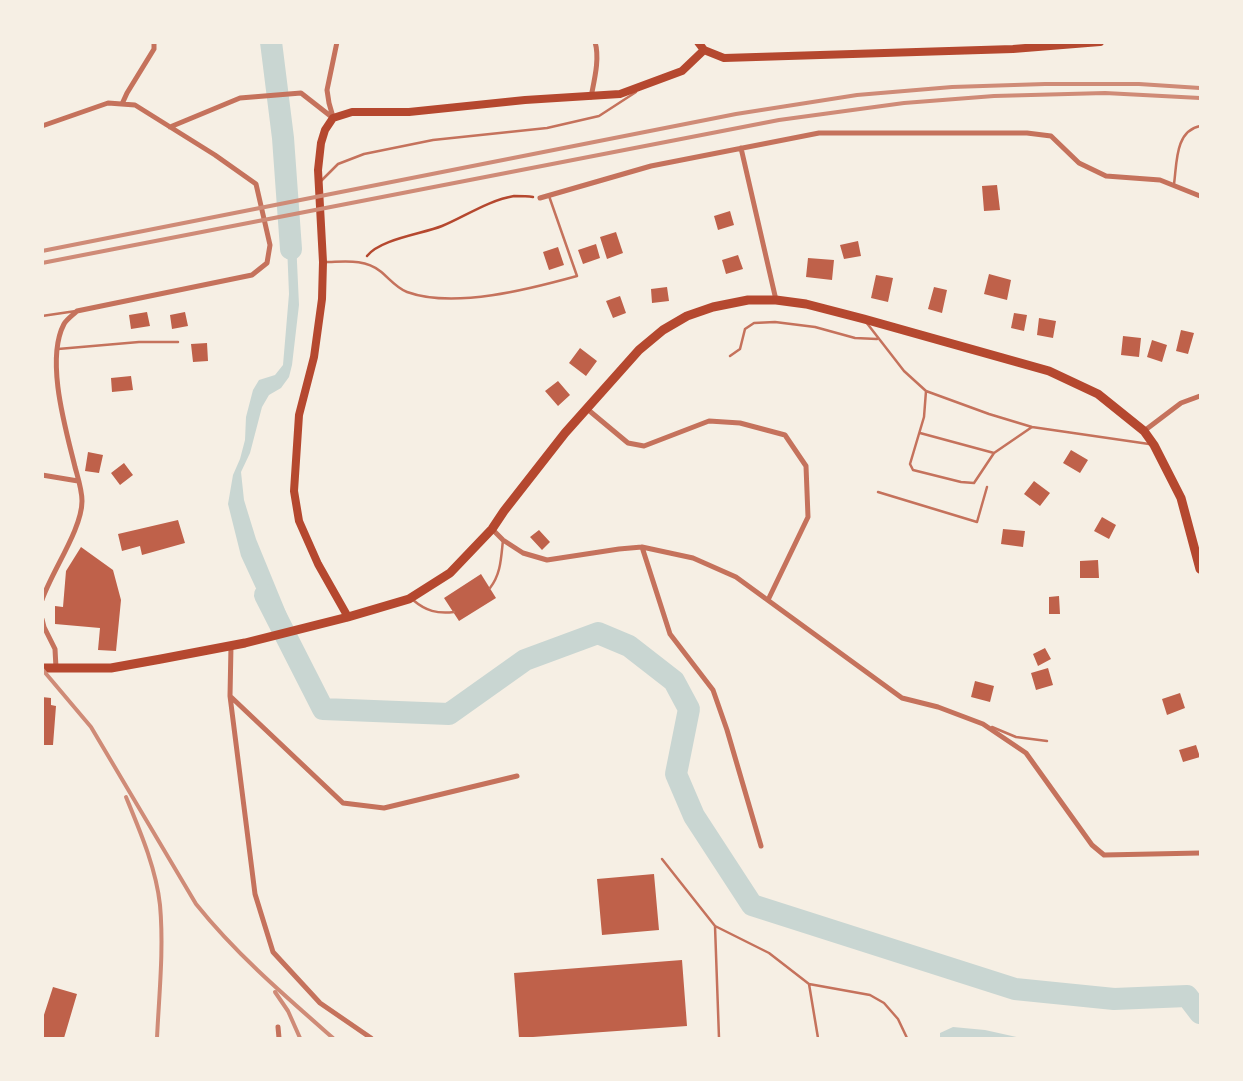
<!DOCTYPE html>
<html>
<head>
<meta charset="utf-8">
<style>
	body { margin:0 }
	#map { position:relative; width:1243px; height:1081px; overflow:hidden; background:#f6efe4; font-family:"Nunito Sans",sans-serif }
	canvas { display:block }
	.frame { position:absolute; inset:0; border:44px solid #f6efe4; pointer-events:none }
</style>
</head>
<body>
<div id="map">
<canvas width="1243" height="1081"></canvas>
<div class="frame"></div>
</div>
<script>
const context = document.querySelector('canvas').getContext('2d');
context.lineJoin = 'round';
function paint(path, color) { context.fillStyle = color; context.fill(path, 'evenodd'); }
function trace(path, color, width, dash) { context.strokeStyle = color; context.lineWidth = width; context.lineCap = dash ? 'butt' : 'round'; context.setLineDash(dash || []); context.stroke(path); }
paint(new Path2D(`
	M295 219 299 305 292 365 289 377 281 388 269 395 262 407 250 453 241 472 244 500 256 539 288 617 272 623 241 556 228 504 233 475 240 459 245 440 246 417 253 390 259 380 275 375 283 365 289 294 286 220Z
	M953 1027 985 1030 1021 1038H940V1033Z`), '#c9d6d2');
trace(new Path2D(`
	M271 42 283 138 291 249
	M265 595 323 709 449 714 525 660 598 633 629 646 674 681 689 709 676 774 694 816 752 905 1015 989 1114 999 1187 996 1200 1013`), '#c9d6d2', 22);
paint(new Path2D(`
	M997 185 1000 210 984 211 982 186Z
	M730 211 734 225 718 230 714 216Z
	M616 232 623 253 607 259 600 237Z
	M858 241 861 256 844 259 840 245Z
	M596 244 600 258 583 264 578 250Z
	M558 247 564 265 549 270 543 252Z
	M738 255 743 269 726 274 722 260Z
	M808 258 834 260 832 280 806 277Z
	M989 274 1011 280 1007 300 984 294Z
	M876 275 893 278 888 302 871 298Z
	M667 287 669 301 652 303 651 289Z
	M934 287 947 290 942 313 928 309Z
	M620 296 626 313 613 318 606 301Z
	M147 312 150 326 131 329 129 315Z
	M185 312 188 326 172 329 170 315Z
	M1014 313 1027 315 1024 331 1011 328Z
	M1039 318 1056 321 1053 338 1037 335Z
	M1181 330 1194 333 1188 354 1176 351Z
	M1123 336 1141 338 1139 357 1121 355Z
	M1152 340 1167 345 1162 362 1147 357Z
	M207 343 208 361 193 362 191 344Z
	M580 348 597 361 586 376 569 363Z
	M131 376 133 390 112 392 111 378Z
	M558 381 570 395 558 406 545 391Z
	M1071 450 1088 460 1080 473 1063 463Z
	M88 452 103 455 99 473 85 471Z
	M124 463 133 475 120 485 111 473Z
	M1034 481 1050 493 1040 506 1024 494Z
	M1102 517 1116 525 1109 539 1094 531Z
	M178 520 185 543 142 555 140 546 122 551 118 534Z
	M1003 529 1025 531 1023 547 1001 544Z
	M539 530 550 542 542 550 530 537Z
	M81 547 113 570 121 600 116 651 98 650 100 628 55 624V606L63 607 66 571Z
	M1098 560 1099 578H1080V561Z
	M481 574 496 598 459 621 444 598Z
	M1059 596 1060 614H1049V597Z
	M1045 648 1051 659 1038 666 1033 654Z
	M1048 668 1053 685 1036 690 1031 673Z
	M975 681 994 686 990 702 971 697Z
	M1180 693 1185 708 1167 715 1162 699Z
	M42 697 51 698V705L56 706 53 745H42Z
	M1196 745 1200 757 1183 762 1179 750Z
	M654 874 659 930 602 935 597 879Z
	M682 960 687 1026 519 1038 514 973Z
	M53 987 77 994 64 1038H42V1021Z`), '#bf614a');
trace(new Path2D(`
	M367 256C380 239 422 234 442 226 464 217 489 200 514 196 520 196 527 196 533 197`), '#b5482f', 2.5);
trace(new Path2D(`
	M321 181 338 164 364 154 433 140 547 128 599 116 636 92
	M1174 184C1177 163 1175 131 1200 126
	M324 262C343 262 364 258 380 271 389 278 396 288 407 292 454 309 530 289 577 276L549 196
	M42 316 76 311
	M866 322 904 371 926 391 989 414 1032 427 1149 444
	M58 349 139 342H178
	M730 356 740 349 745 329 754 323 775 322 815 327 855 338 877 339
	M926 391 924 417 910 464 913 470 961 482 974 483 994 453 1032 427
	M920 433 994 453
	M878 492 977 522 987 487
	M490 588C501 574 501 558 503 540
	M413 600C426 611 437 614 454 612
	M992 727 1016 737 1047 741
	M662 859 715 926 769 953 809 984 818 1038
	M715 926 719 1038
	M809 984 870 995 884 1003 898 1019 907 1038`), '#c5725c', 2.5);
trace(new Path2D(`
	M591 97C594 81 600 59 595 42
	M122 104 127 93 154 49V42
	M333 117 329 103 327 90 337 42
	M42 126 108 103 135 105 215 155 256 184 270 245 267 263 252 275 77 311C73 315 67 319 64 324 45 360 66 430 75 467 78 478 82 490 82 501 82 529 52 571 42 600
	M170 127 240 98 301 93 333 118
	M741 148 776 300
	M540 198 651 166 819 133H1027L1051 136 1079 163 1106 176 1160 180 1200 196
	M586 408 628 443 644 446 709 421 740 423 785 435 806 466 808 517 768 600
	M1144 431 1181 403 1200 396
	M42 475 78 481
	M492 529 503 540 523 553 547 560 619 549 642 547 693 558 736 577 902 698 938 707 983 724 1026 753 1092 845 1104 855 1200 853
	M642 547 670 634 713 690 727 730 761 846
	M42 619 44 627 55 649 56 668
	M231 646 230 696 255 894 273 952 320 1003 371 1038
	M231 697 343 803 384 808 517 776
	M278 1027 279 1038`), '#c5725c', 5);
trace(new Path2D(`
	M698 42 704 50 724 58 1013 49 1100 42
	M348 617 318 564 299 521 294 491 299 415 314 357 322 299 323 262 318 170 321 143 325 130 333 118 352 112H409L525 100 620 94 682 71 704 50`), '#b5482f', 8);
trace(new Path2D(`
	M42 668H111L161 659 245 643 348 617 409 599 450 573 492 529 504 511 565 433 639 350 663 330 687 316 713 307 748 300H776L806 304 864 319 1049 371 1098 394 1144 431 1154 445 1181 498 1200 569`), '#b5482f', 9);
trace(new Path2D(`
	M42 251 736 114 857 95 952 87 1045 84H1139L1200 88
	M42 263 779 120 904 103 994 96 1105 93 1200 98
	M42 669 91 727 196 904C236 954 285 996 333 1038
	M126 797C140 831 156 868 160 905 164 949 159 995 157 1038
	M275 992 288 1011 300 1038`), '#cf8b77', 4);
</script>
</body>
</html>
